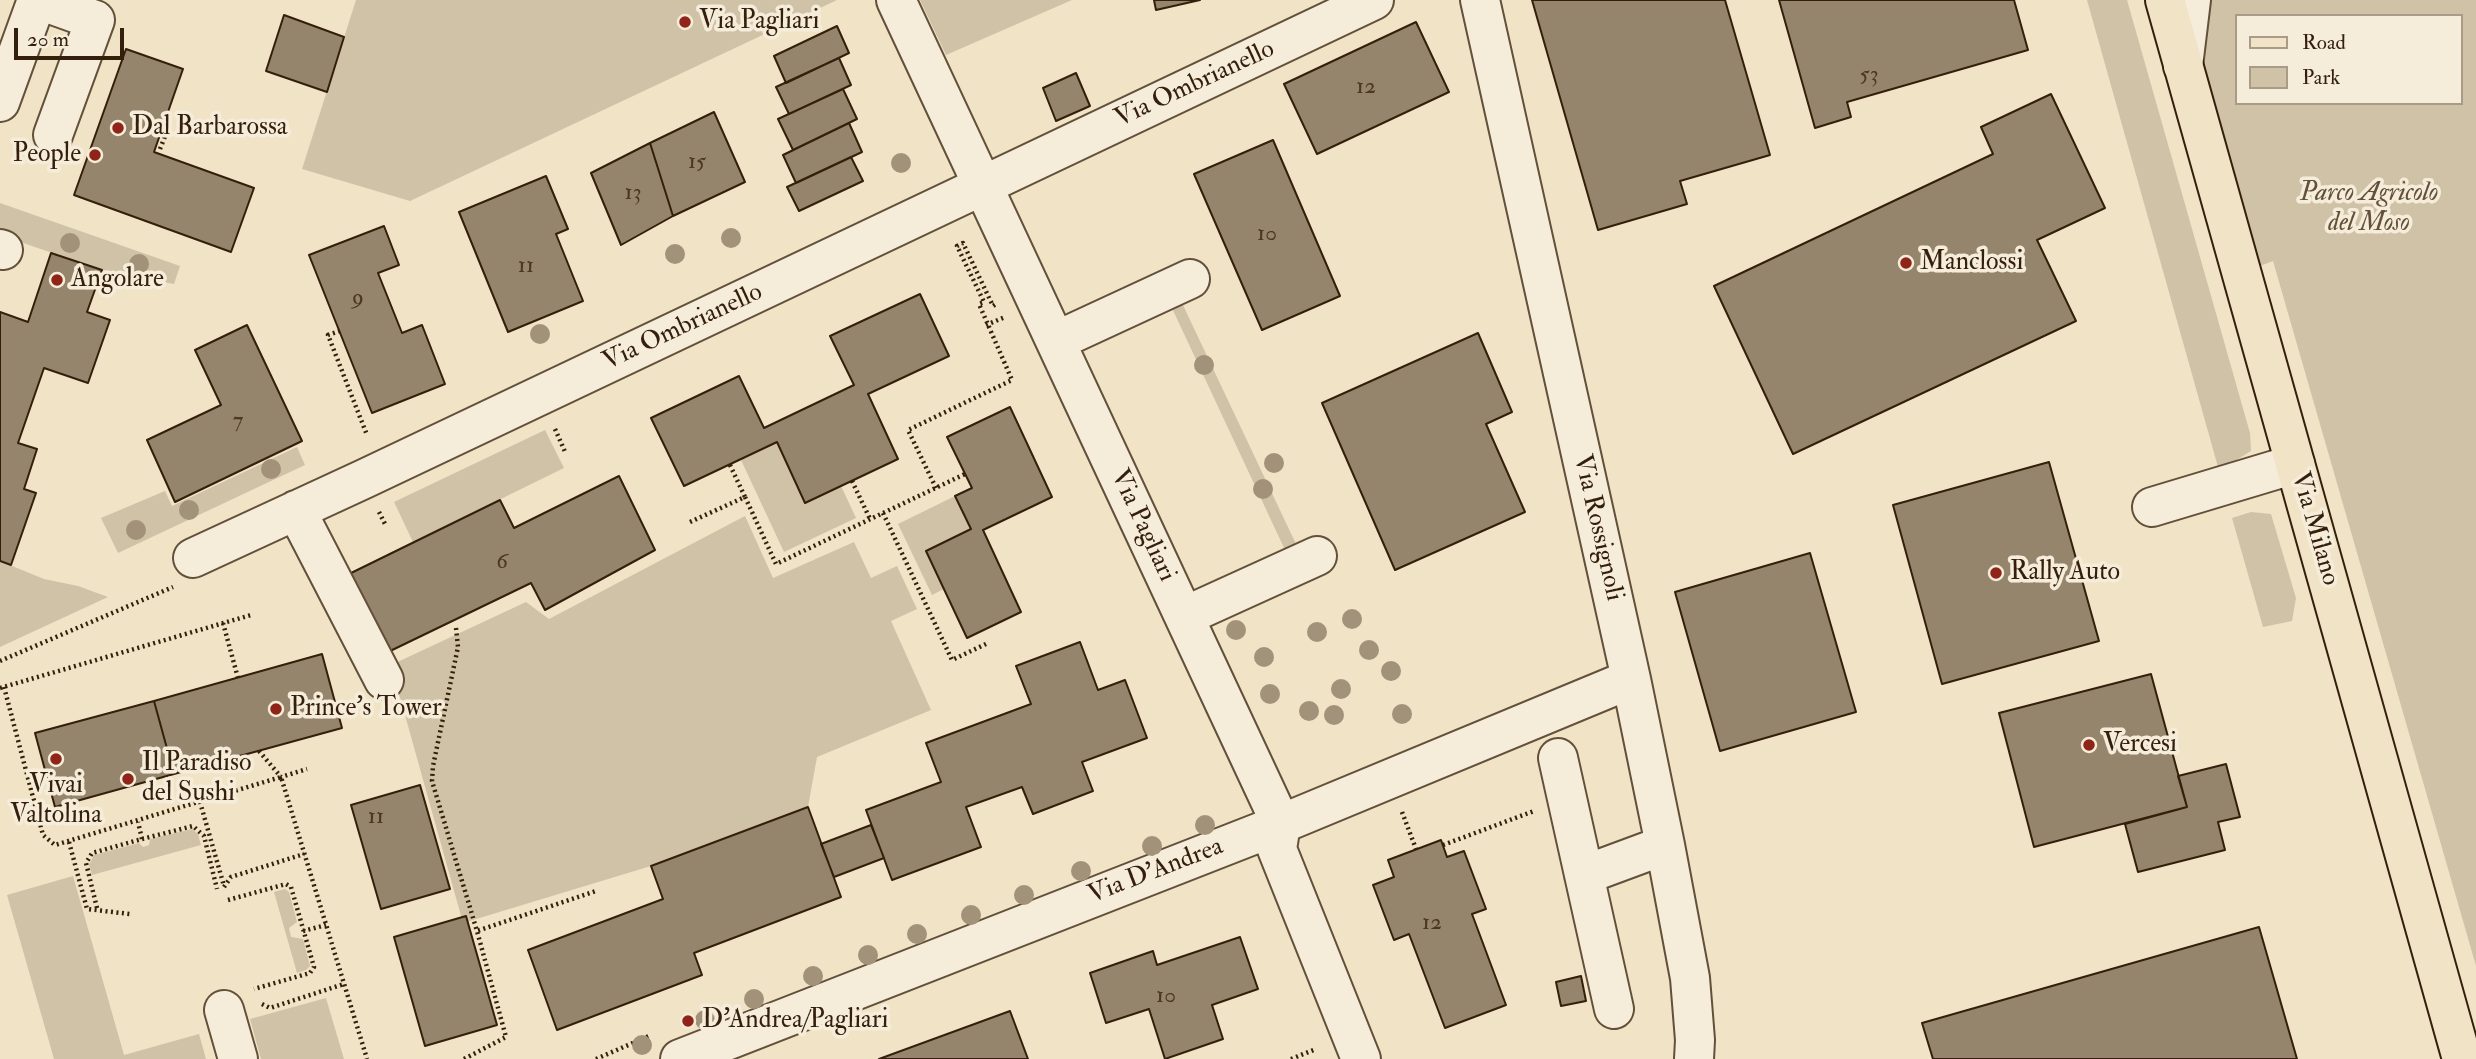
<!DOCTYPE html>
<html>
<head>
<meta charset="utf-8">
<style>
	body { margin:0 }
	#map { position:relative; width:2476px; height:1059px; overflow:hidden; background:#f0e3c6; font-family:"IM FELL Double Pica",serif }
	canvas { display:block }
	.legend { position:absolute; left:2235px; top:14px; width:228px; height:91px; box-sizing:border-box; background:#f5edda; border:2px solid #a89b88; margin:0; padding:9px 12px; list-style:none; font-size:21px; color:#341f0c }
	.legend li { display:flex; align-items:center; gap:14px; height:35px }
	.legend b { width:35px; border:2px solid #a89b88 }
	.scale { position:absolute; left:14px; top:28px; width:110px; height:32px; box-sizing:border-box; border:4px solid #341f0c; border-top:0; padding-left:9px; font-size:21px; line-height:24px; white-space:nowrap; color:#341f0c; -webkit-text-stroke:5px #f5edda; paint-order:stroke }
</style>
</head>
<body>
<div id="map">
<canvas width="2476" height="1059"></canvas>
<ul class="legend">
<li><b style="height:9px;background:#f0e3c6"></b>Road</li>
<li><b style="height:19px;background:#d0c2a6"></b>Park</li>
</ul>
<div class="scale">20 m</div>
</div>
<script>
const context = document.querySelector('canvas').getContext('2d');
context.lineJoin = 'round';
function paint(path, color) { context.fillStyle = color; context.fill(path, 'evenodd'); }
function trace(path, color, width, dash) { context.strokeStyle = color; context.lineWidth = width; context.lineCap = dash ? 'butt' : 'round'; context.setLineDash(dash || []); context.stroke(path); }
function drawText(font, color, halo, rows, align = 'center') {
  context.font = font + ' "IM FELL Double Pica",serif'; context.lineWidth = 7; context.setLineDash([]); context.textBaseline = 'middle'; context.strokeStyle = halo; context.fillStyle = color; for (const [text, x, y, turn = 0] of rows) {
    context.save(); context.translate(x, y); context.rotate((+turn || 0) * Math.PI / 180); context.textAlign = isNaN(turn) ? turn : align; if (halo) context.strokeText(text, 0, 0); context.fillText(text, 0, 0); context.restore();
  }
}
paint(new Path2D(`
	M356 0H837L410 201 302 169Z
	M920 0H1072L946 55Z
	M2087 0H2127L2250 433 2251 451 2233 462 2218 467Z
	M2198 0H2476V966L2273 261 2260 266 2203 67ZM2236 16H2460V103H2236Z
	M0 203 180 266 174 284 102 270 0 235Z
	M1181 301 1296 544 1285 550 1171 306Z
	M545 430 564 468 413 542 394 502Z
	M777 442 841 486 856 518 784 552 741 460Z
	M297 447 305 465 118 553 101 518 165 491 172 506Z
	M955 496 971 529 926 551 944 589 932 595 898 524Z
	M2251 512 2271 514 2296 598 2292 621 2263 627 2232 518Z
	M745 516 773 578 854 542 871 578 897 566 917 609 891 621 931 710 817 757 808 807 651 866 463 923 391 665 526 602 549 619Z
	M0 561 44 579 78 586 108 597 0 647Z
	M192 829 198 834 201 845 92 875 89 865 94 855 139 843 143 847 149 845 150 839Z
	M73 876 124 1055 199 1034 206 1059H54L7 895Z
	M285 889 289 892 297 922 289 928 291 937 303 939 310 966 306 970 297 973 274 892Z
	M326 998 344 1059H261L250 1019Z`), '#d0c2a6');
const building = new Path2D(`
	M1154 0H1200L1156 10Z
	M1532 0H1725L1770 155 1680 181 1687 204 1598 230Z
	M1779 0H2014L2028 50 1847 102 1851 117 1815 128Z
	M284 15 344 37 327 92 266 71Z
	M1416 22 1449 92 1317 154 1284 84Z
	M837 26 849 53 786 83 774 56Z
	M126 49 183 69 154 152 254 188 231 252 74 195Z
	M839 58 851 85 789 114 776 87Z
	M1076 73 1090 106 1056 121 1043 88Z
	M843 89 857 119 793 150 778 119Z
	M2051 94 2105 208 2037 240 2076 321 1793 454 1714 286 1993 154 1981 127Z
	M714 112 745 182 673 216 650 143Z
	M849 123 862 152 796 183 783 155Z
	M1273 140 1340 296 1262 330 1194 174Z
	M650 143 673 216 621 245 591 173Z
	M851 157 863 181 799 211 787 187Z
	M546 176 568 229 556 234 583 301 508 332 459 212Z
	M384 226 399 265 378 273 402 333 422 325 445 384 372 413 309 255Z
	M51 253 102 270 87 312 110 320 88 383 44 368 18 443 37 449 24 489 36 493 11 565 0 561V312L28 322Z
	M920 294 949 356 868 394 898 459 805 503 777 442 684 486 651 418 739 376 764 428 854 385 830 336Z
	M247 325 302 441 175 502 147 440 221 405 195 350Z
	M1478 333 1512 412 1486 424 1525 512 1395 570 1322 403Z
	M1010 407 1052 497 983 530 1021 612 967 638 926 551 971 529 955 496 972 488 947 437Z
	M2049 462 2099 641 1942 684 1893 505Z
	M619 476 655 550 545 610 531 583 386 653 347 575 500 500 514 528Z
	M1810 553 1856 712 1720 751 1675 592Z
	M1080 642 1098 690 1125 680 1147 738 1082 762 1093 791 1033 814 1022 787 966 807 981 847 892 880 866 810 941 782 926 743 1031 704 1016 666Z
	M322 654 342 728 174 774 154 701Z
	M2151 674 2187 807 2034 847 1999 713Z
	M154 701 174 774 55 807 35 733Z
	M2226 764 2240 817 2218 822 2225 850 2138 872 2125 824 2187 807 2178 776Z
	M420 785 450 889 381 909 351 805Z
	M808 807 841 897 694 953 702 975 557 1030 528 950 663 899 651 866Z
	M871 825 884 858 834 877 821 844Z
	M1441 840 1447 857 1464 851 1486 909 1472 914 1506 1005 1445 1028 1409 934 1394 940 1373 885 1394 877 1388 860Z
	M466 916 497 1025 425 1046 394 937Z
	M2259 927 2297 1059H1933L1922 1023Z
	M1240 937 1258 989 1212 1005 1223 1039 1165 1059 1149 1009 1106 1023 1090 973 1153 951 1157 965Z
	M1581 976 1586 1001 1561 1006 1556 982Z
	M1010 1011 1028 1059H879Z`);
paint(building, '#96856d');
trace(building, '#341f0c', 2);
const minor = new Path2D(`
	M39 0 95 20 53 135
	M896 0 1281 824 1277 849 1361 1059
	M1480 0 1631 679 1665 845 1690 978 1695 1040 1694 1059
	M2183 66 2191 0
	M0 102 37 0
	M0 249 3 250
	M1056 341 1190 279
	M2152 507 2295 464
	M296 510 384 680
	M193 558 364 479 1374 0
	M1185 616 1317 556
	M1558 758 1614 1009
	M1584 875 1665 845
	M224 1010 238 1059
	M680 1059 1281 824 1631 679`);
const major = new Path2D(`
	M2165 0 2462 1059`);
trace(minor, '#63503a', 42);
trace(major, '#341f0c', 42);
trace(new Path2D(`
	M160 149 169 126 164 124
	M986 325 1005 317
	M340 331 328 335 367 435
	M555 429 566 454
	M730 465 745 497
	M852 481 870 519
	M936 488 908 430 1012 380 979 304 984 302 957 246 963 243 993 306 996 304
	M379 512 385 524
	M883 513 952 660 988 643
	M690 522 745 497 776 564 965 474
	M223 623 238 678
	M456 628 458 647 433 766 432 781 477 931 596 891
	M0 661 173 587
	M4 687 43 835 55 845 281 777 367 1059
	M0 688 251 615
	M259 751 281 777 307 769
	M200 802 224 886
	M1402 812 1416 849
	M142 839 193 826 204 836 217 889
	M69 842 87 909 130 914
	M1443 845 1534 811
	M224 887 231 877 304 854
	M228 900 286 884 291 887 314 967 310 973 254 989
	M97 908 86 863 92 853 142 839 138 822
	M303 931 326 925
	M262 1004 270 1008 344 984
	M464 1059 506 1037 477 931
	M596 1059 649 1036
	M1291 1059 1316 1049`), '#341f0c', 4.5, [2, 3.5]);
trace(minor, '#f5edda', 38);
trace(major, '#f0e3c6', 38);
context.fillStyle = '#a29279';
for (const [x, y] of [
	[901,163],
	[731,238],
	[70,243],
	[675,254],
	[139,264],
	[540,334],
	[1204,365],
	[1274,463],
	[271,469],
	[1263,489],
	[189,510],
	[136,530],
	[1352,619],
	[1236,630],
	[1317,632],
	[1369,650],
	[1264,657],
	[1391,671],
	[1341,689],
	[1270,694],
	[1309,711],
	[1402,714],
	[1334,715],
	[1205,825],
	[1152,846],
	[1081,871],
	[1024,895],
	[971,915],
	[917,934],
	[868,955],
	[813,976],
	[754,999],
	[705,1020],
	[642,1045]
]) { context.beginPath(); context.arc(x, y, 10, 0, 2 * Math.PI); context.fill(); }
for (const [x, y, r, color] of [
	[685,22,7,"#8f2418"],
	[118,128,7,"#8f2418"],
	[95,155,7,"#8f2418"],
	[1906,263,7,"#8f2418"],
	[57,280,7,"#8f2418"],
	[1996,573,7,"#8f2418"],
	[276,709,7,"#8f2418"],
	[2089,745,7,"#8f2418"],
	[56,759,7,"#8f2418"],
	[128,779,7,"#8f2418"],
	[688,1021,7,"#8f2418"]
]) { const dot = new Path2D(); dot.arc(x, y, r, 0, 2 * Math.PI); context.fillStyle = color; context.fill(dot); trace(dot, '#f5edda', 2.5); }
drawText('23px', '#4c3824', null, [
	["53",1869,76],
	["12",1366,88],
	["15",697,163],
	["13",633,194],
	["10",1267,235],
	["11",526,267],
	["9",358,299],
	["7",238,422],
	["6",502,563],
	["11",376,818],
	["12",1432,924],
	["10",1166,997]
]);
drawText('26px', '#341f0c', '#f5edda', [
	["Via Pagliari",699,22],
	["Dal Barbarossa",132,128],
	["People",81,155,"right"],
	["Manclossi",1920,263],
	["Angolare",71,280],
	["Rally Auto",2010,573],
	["Prince's Tower",290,709],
	["Vercesi",2103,745],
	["Il Paradiso",142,764],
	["del Sushi",142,794],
	["Vivai",56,786,"center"],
	["Valtolina",56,816,"center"],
	["D'Andrea/Pagliari",702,1021]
], 'left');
drawText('26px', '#341f0c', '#f5edda', [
	["Via Ombrianello",1195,85,-25],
	["Via Ombrianello",683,328,-25],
	["Via Pagliari",1142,526,65],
	["Via Rossignoli",1597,528,77],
	["Via Milano",2314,529,74],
	["Via D'Andrea",1156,872,-21]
]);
drawText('italic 26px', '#63503a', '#f5edda', [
	["Parco Agricolo",2369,194],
	["del Moso",2369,224]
]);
</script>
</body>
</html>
